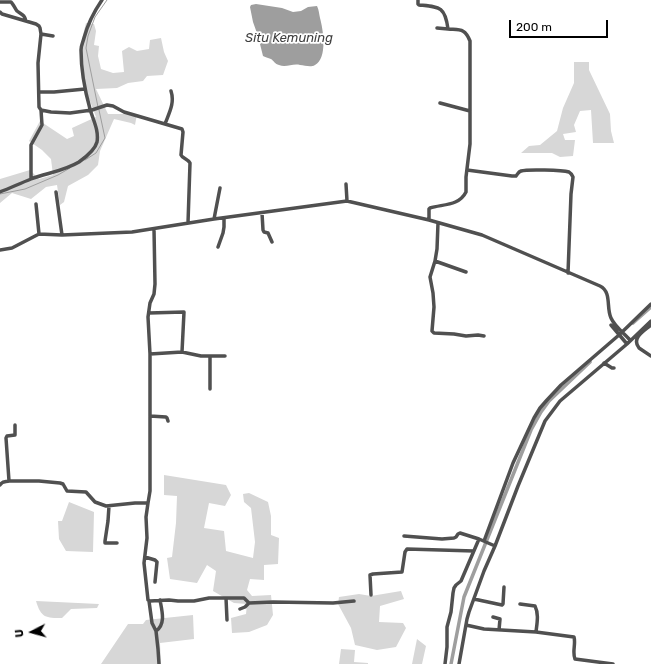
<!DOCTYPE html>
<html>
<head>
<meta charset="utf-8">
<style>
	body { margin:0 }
	#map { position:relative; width:651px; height:664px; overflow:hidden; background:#fff; font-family:Rubik,sans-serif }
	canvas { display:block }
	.north { position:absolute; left:12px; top:612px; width:40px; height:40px; -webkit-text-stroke:3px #fff; paint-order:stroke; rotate:264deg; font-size:11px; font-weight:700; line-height:16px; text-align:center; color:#000 }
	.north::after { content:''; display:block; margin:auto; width:14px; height:18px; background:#000; clip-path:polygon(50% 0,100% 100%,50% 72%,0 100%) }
	.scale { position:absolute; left:509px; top:20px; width:99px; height:18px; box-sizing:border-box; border:2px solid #000; border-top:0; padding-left:5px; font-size:12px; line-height:14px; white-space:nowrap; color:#000; -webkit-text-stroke:3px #fff; paint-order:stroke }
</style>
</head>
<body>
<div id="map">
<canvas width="651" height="664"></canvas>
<div class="north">U</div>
<div class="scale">200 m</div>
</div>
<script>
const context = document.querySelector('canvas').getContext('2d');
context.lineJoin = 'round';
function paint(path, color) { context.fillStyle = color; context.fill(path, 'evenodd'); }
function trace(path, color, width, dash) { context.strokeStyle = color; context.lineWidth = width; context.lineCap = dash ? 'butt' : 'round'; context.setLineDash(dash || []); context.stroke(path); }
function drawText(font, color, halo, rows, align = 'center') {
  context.font = font + ' Rubik,sans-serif'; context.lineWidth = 3.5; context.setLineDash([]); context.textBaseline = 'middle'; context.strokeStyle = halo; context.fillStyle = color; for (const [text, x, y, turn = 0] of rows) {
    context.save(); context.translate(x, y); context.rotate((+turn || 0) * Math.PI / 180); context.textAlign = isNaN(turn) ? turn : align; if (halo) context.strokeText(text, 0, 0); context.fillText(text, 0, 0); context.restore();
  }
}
paint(new Path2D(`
	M86 23 94 24 96 31 94 45 99 46 98 56 101 69 113 73 124 72 122 51 129 47 137 51 149 49 150 40 161 38 164 52 168 61 163 75 147 76 143 81 128 83 117 88 96 89 108 114H137L135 125 131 123 114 119 100 151 98 165 88 175 68 186 64 202 60 205 57 185 46 187 31 199 12 193 0 203V179L30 170 39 179 53 175 51 159 42 150 29 141 40 121 67 139 74 136 72 128 96 117 82 80V39Z
	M574 62H589V70L610 114 611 131 614 143H593L591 110 580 111 574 125 576 132 563 134 565 140H575L573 156 560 157 552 153H521L529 146 540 145 557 131 563 108 574 83Z
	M164 475 226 485 231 495 225 506 209 503 204 528 224 531 226 551 253 558 255 542 251 508 244 502 243 494 249 493 268 502 271 516V535L279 538 278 564 264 565V580L250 579 247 590 252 596 271 595 273 615 267 625 249 632 232 633 231 618 246 614 247 604 234 603 213 591 216 571 207 565 197 583 170 579 167 558 172 557 176 523 177 496 164 495Z
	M69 502 94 512 93 552 66 551 59 539 58 521H62Z
	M401 591 404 599 380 606 379 622 403 623 406 628 396 647 377 650 355 645 351 628 338 604 339 597 359 594 371 596Z
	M36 601 99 604 97 608 71 609 62 618C46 618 41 618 36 601Z
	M193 615 194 639 160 643 161 664H101L128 624H143L146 620Z
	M417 639 426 646 422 664H412Z
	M341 649 355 650 354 662 368 663V664H339Z`), '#d7d7d7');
paint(new Path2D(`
	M256 4 282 8 293 12 301 11 308 7 317 6C319 10 319 14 320 18 323 29 328 58 315 65 310 68 305 65 300 65 293 63 286 68 279 65 275 64 274 61 271 59 268 58 265 57 263 56L258 36 253 22 250 7 251 5Z`), '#9e9e9e');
trace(new Path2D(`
	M98 107 86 48 88 36 95 17 107 0
	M85 160 96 153 105 138 99 110
	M0 194 25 189 58 175 70 168`), '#9e9e9e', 1);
trace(new Path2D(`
	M633 323 651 307
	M451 664 464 597 531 430 541 412 549 401 590 362`), '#9e9e9e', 3.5);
trace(new Path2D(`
	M418 0V4L419 5C439 7 445 6 448 29 460 30 465 28 470 41V144L466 177V192C459 206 443 204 430 208L429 209V220
	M0 2H11C13 4 15 8 17 11 22 15 24 14 26 21
	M0 12 2 14 36 24 39 26 40 28 41 34 38 63 39 107 41 110 51 112 70 113 92 110 107 105 113 106 124 112 182 129 183 132 181 155C182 158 188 159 190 163L188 223
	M437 28 448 29
	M41 34 53 36
	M39 92H54L85 89
	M440 103 470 111
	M165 124C169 113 175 103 171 91
	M467 170 512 176H516C518 174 518 172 521 171 527 169 562 170 569 172 571 173 572 175 573 177L571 194 568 273
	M31 179V145L42 125 41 110
	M346 184 347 201
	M0 192C10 188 21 183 31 179 47 173 64 171 79 162 86 157 95 150 97 142 99 130 93 120 90 109 85 91 81 68 81 50 81 45 83 42 84 38 88 23 93 13 102 0
	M56 192 62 235
	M36 204 39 234
	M262 213 263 230 264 232 268 233 272 242
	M214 219 220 188
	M438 223 437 249 435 261 430 277 433 293 434 307 432 331 434 333 454 334 466 336 478 335 484 336
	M154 229 155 284 154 294 150 303 148 317 150 354V491L148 503 146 517 147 538 144 563 148 600 150 601 169 600 178 601H194L209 598H244L249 603 273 602 333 603 354 601
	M218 247 223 233 224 227V218
	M0 250 12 248 39 234 62 235 132 232 214 219 347 201 429 220 482 235 600 286C612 292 606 308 611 318 615 327 624 333 630 340
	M435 261 466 272
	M149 313 184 312 182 352
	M611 325 627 344
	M651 325C644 331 631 338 639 348L651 356
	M150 354 182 352 201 356H225
	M604 363 612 368H614
	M210 389V356
	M150 416 166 417 167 418 168 421
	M15 425V435L7 436 6 438 9 481H39L60 483 63 484 67 491 86 492 95 502 106 506 135 503H148
	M0 485C2 481 5 482 9 481
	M109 506 108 521 105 541V543H117
	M404 536 442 539 454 538 456 537 458 534 460 533 479 539 495 546
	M484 541 513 463 534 418 540 408 547 400 561 385 619 335 651 304
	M145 557 155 560 157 562 155 582
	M371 595 370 575 373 574 402 572 405 552 407 549 474 551
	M226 598 227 620
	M474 599 502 605 503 604 504 587
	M149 601 152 623 156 631 158 649 159 664
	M520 604 535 606C539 614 537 623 536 632L574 637C576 644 572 652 575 659L613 664
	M240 609 245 607 249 603
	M493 617 500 619 499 630
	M466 625 484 629 536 632
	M156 631C166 624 162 611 160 600
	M445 664 447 647V627L451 612 453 593 454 588 456 585 461 581 479 539
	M459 664 467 619 469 612 484 571 495 546 518 486 545 421 560 401 627 344 651 321`), '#505050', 3.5);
drawText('italic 13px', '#3f3f3f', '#fff', [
	["Situ Kemuning",289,38]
]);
</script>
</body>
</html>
